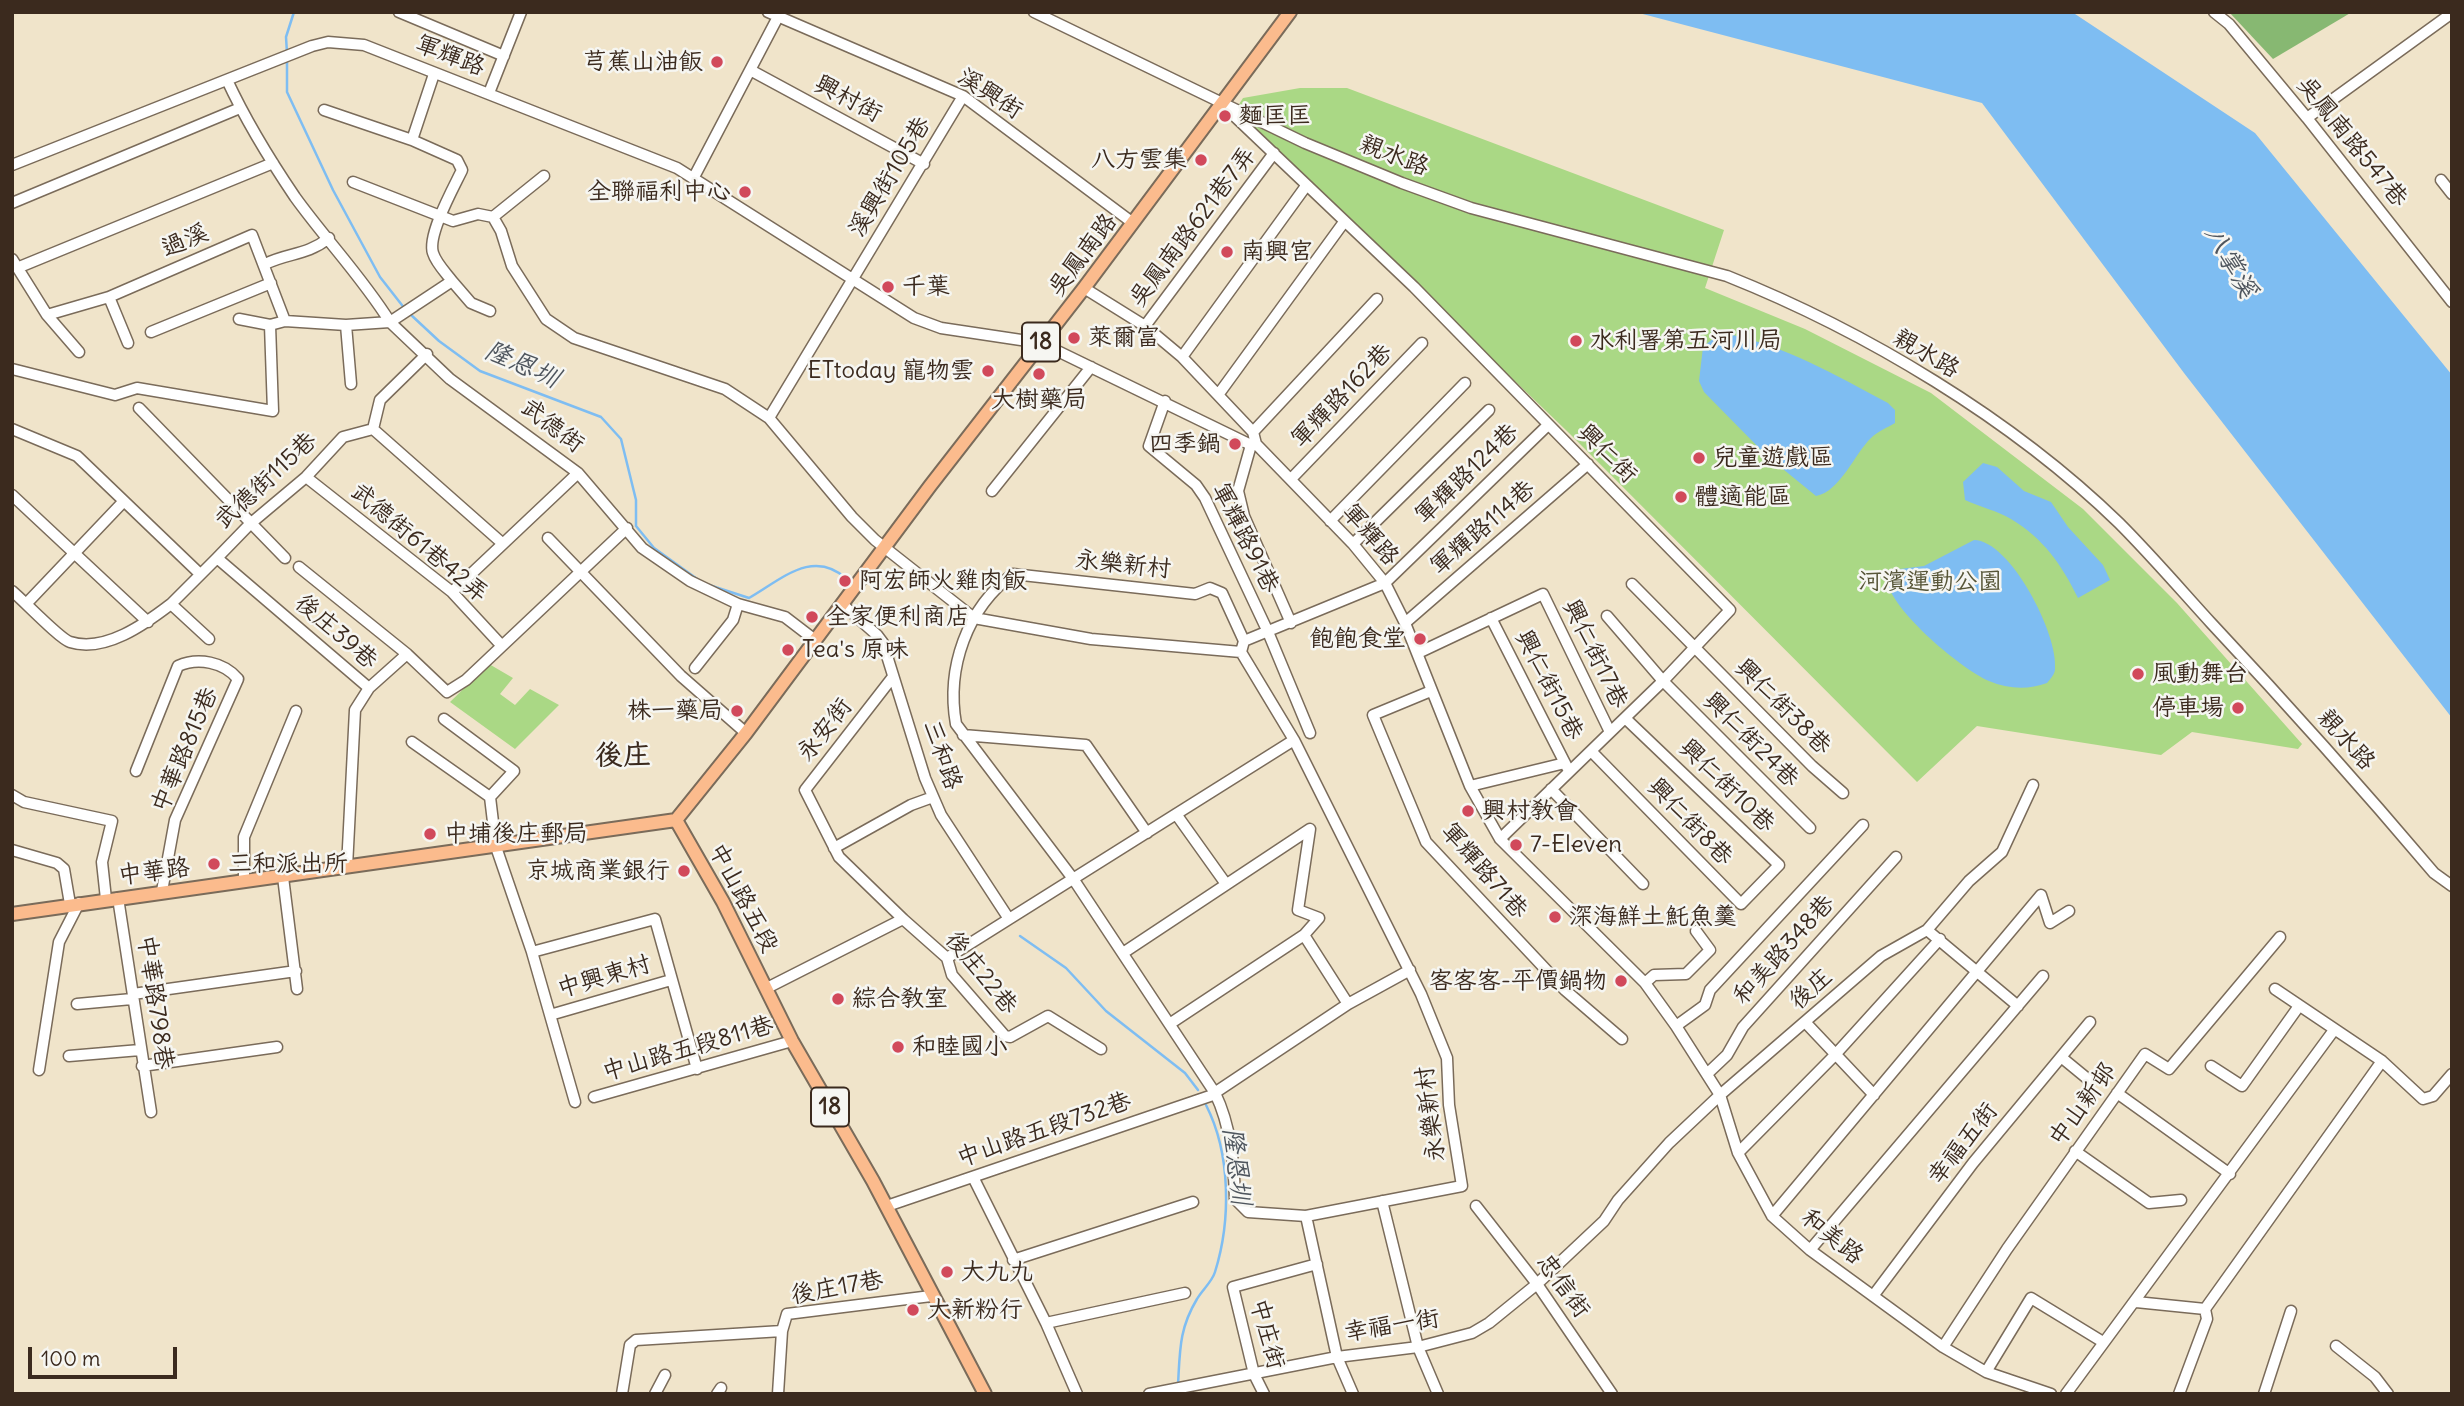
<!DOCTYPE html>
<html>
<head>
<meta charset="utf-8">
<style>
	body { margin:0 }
	#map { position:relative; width:2464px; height:1406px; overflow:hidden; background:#f0e4ca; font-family:Delius,sans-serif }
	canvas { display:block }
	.frame { position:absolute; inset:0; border:14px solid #3b2a1e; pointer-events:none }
	.scale { position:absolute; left:28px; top:1347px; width:149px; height:32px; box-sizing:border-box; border:4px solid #3b2a1e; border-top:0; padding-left:9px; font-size:21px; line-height:24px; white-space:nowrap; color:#3b2a1e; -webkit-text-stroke:5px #f6f6f2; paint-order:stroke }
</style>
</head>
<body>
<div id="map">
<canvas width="2464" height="1406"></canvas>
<div class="frame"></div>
<div class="scale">100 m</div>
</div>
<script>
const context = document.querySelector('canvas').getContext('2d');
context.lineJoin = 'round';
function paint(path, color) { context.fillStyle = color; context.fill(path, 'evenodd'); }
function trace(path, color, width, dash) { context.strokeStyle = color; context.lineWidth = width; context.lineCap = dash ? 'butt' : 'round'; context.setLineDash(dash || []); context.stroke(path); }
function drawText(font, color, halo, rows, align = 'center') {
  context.font = font + ' Delius,"LXGW WenKai TC",sans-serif'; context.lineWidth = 5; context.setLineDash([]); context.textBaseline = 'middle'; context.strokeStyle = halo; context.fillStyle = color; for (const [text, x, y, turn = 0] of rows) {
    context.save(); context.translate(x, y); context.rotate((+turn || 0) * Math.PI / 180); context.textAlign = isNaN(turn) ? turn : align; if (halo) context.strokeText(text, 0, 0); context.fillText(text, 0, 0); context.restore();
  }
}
paint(new Path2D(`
	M1300 88H1347L1724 230 1705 288 1805 329 1931 393 2083 509 2177 603 2302 744 2298 749 2192 732 2161 755 1977 726 1917 782 1569 433 1234 112 1243 98Z
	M489 664 513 678 500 694 515 705 530 689 559 705 515 749 450 702Z`), '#aad885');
paint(new Path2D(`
	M2229 12H2352L2273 59Z`), '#87b872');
paint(new Path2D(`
	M1635 12H2072L2255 133 2452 375V718L2184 373 1982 103Z
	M1728 334C1786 346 1835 375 1888 403L1895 410V423C1887 428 1878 431 1871 438 1855 453 1840 492 1816 496L1767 456 1704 392 1699 381 1703 347 1715 337Z
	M1983 463 1997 467 2024 491 2051 502 2068 527 2103 565 2110 580 2078 598C2062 565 2043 538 2011 519 1998 511 1980 507 1965 500L1963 482Z
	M1974 540C2010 540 2059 635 2055 669 2055 674 2051 678 2047 683 2028 690 2008 689 1989 681 1961 669 1885 606 1886 575L1892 570 1924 566Z`), '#7ebdf2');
trace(new Path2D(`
	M287 53 286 37 294 12
	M287 60V92L333 190 380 277 405 309
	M410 314 439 341 480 371 601 417 621 439 636 500V526L654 548 700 581
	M706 584 749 598C782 579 813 548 847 579
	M1020 936 1066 968 1106 1011 1185 1073 1198 1090
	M1178 1385C1180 1350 1179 1329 1197 1299 1202 1290 1212 1282 1215 1272 1231 1221 1231 1154 1206 1105`), '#7ebdf2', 2.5);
const minor = new Path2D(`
	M399 12 504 56
	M768 12 963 96 1133 223
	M1034 12 1305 143 1402 183 1471 208 1727 276C1865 331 2012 419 2119 523 2151 555 2181 590 2212 624 2288 705 2362 788 2434 873L2452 886
	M2214 12 2229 24 2307 118 2452 302
	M752 71 924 164
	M227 80C246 121 270 160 295 197 326 240 362 277 390 322L452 281C446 273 436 263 433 253 427 235 454 187 462 170L457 160 412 140 434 74
	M489 93 521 12
	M324 110 412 140
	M1229 111 1414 287 1730 610 1663 681 1500 839
	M2307 118 2452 13
	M12 165 312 46 328 42 364 45 677 168 914 318 941 328 1041 343 1251 445 1256 444 1353 544 1385 583 1405 623 1470 786 1500 839 1645 983 1676 1026 1720 1095 1738 1153 1772 1216 1810 1250 1943 1347 1986 1372 2051 1394
	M694 177 780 13
	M2441 180 2452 194
	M353 182 453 221 478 214 493 217 501 231 512 266 546 319 574 338 725 389 769 418 852 517 875 540 974 618 1091 639 1241 652
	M12 203 240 108
	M493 217 544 176
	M12 259 47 315 79 352
	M265 264C290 252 306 256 329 238
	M17 268 273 163
	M452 281 471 303 490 311
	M1084 288 1145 326 1182 357 1253 432 1256 444
	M109 297 128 343
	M47 315 109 297 252 235 285 321
	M239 319 270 325 285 321 346 325 390 322 450 379 578 473 642 548 690 581 738 604 785 617 815 640
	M346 325 351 384
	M1145 326 1274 153
	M151 332 271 283
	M1182 357 1306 186
	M12 369 115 395 137 388 273 411 270 325
	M1218 395 1344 222
	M1165 401 1149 446 1196 485 1205 498 1268 632 1310 733
	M139 408 285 558
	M769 418 963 96
	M12 429 77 456 199 573
	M373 429 502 543
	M1253 432 1377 299
	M1251 445 1238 491 1244 516 1291 623
	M306 477 452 592 502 646
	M1291 479 1422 343
	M992 491 1091 367
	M12 495 148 622
	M1330 521 1465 383
	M548 538 681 676 746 733
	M1353 544 1489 410
	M217 558 250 524 306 477 343 437 373 429 380 400 427 354
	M299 567 407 654
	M1632 584 1812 766 1843 793
	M12 591C24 601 60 639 70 642 105 653 145 624 171 604
	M452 592 578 473
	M27 603 124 501
	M843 605 877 635 883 643 925 778 941 815 1009 919
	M1607 616 1663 681 1810 828
	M1491 618 1569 771
	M1405 623 1588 464
	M209 639 171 604 217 558 369 688 355 710 347 867
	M1244 641 1385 583 1548 425
	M1418 653 1543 594 1610 732
	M695 668 733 620 738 604
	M892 678 805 790 839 857 903 919
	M369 688 407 654 447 692 466 680 627 528
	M1431 691 1373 715 1426 842 1565 990 1622 1039
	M444 719 514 771 490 797 496 847 532 952 575 1102
	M963 735 1086 745 1147 833
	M412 742 490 797
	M1591 751 1741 904 1779 865 1625 718
	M136 771 178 666C198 657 224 662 238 679L175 820 162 891
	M1470 786 1565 763
	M1551 789 1643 884
	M12 795 24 802 112 821 102 862 106 899
	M1176 814 1226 884
	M834 848 911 805 933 797
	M12 850 57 863 64 869 70 904
	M283 877 297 989
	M244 882V837L296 711
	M118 898 151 1112
	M1927 930 2018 1006
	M532 952 655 919 697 1069
	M1123 953 1310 829 1298 910 1319 918 1304 935 1348 1004
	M947 958 1294 740
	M1645 983 1654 975 1686 974 1710 950 1696 931
	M767 988 903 919 947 958 952 975 1005 1036 1010 1037 1048 1016 1101 1049
	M2275 989 2382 1061 2423 1099 2433 1096 2452 1074
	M133 994 296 971
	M77 1004 132 999
	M550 1015 671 980
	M1805 1022 1874 1095
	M1171 1023 1304 935
	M1676 1026 1705 1005 1710 990 1863 825
	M69 1056 140 1050
	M2061 1057 2089 1080
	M142 1066 277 1047
	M2211 1066 2242 1086 2299 1006
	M39 1070 59 942 79 903
	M1708 1073 1727 1055 1743 1027 1896 857
	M2117 1093 2230 1174
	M594 1097 792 1041
	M2075 1151 2149 1203 2181 1200
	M1738 1153 1834 1056 1940 939
	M973 1177 1046 1323 1077 1394
	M1382 1201 1418 1347 1438 1394
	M887 1206 1210 1096 1348 1004 1410 970
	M1476 1206 1537 1284 1612 1394
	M1306 1216 1248 1212 1235 1199C1234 1163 1231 1126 1215 1093L1074 880 956 724C946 668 967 608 1013 574L1195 594 1210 588 1222 593 1244 641 1241 652 1294 740 1421 994 1447 1058 1449 1105 1462 1186 1306 1216 1337 1357 1353 1394
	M1772 1216 2041 895 2050 923 2069 911
	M1810 1250 2043 976
	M1013 1260 1193 1202
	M1873 1296 1973 1163 2090 1022
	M2136 1302 2205 1309
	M1046 1323 1185 1293
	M2336 1346 2375 1377 2388 1394
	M1943 1347 2007 1249 2145 1054 2169 1069 2280 937
	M1986 1372 2031 1298 2103 1342
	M622 1394 630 1345 636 1340 782 1331
	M655 1394 665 1375
	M717 1394 721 1388
	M778 1394 782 1331 787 1314 931 1296
	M1149 1394 1337 1357 1418 1347 1472 1333 1489 1323 1537 1284 1604 1221 1618 1200 1669 1143 1720 1095 1881 956 1927 930 1969 881 2002 852 2033 785
	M1264 1394 1254 1374 1233 1287 1317 1264
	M2066 1394 2334 1030
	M2179 1394 2207 1319 2205 1309 2382 1061
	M2264 1394 2291 1311`);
const major = new Path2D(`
	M676 820 746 733 930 486 1084 288 1290 12
	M676 820 723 902 792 1041 873 1181 985 1394
	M12 914 676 820`);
trace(minor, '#7a6b5a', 13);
trace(major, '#7a6b5a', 16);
trace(minor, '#fff', 10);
trace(major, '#fbbb8d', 12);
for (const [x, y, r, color] of [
	[717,62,7,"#d1495b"],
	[1225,116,7,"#d1495b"],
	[1201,160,7,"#d1495b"],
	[745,192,7,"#d1495b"],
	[1227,252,7,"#d1495b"],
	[888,287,7,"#d1495b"],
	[1074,338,7,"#d1495b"],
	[1576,341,7,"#d1495b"],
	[988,371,7,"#d1495b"],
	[1039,374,7,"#d1495b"],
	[1235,444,7,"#d1495b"],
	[1699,458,7,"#d1495b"],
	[1681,497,7,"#d1495b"],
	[845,581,7,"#d1495b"],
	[812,617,7,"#d1495b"],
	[1420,639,7,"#d1495b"],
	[788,650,7,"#d1495b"],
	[2138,674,7,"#d1495b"],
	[2238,708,7,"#d1495b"],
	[737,711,7,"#d1495b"],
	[1468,811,7,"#d1495b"],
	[430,834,7,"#d1495b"],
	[1516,845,7,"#d1495b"],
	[214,864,7,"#d1495b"],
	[684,871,7,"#d1495b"],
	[1555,917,7,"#d1495b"],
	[1621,981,7,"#d1495b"],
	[838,999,7,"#d1495b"],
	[898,1047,7,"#d1495b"],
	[947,1272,7,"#d1495b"],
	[913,1310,7,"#d1495b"]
]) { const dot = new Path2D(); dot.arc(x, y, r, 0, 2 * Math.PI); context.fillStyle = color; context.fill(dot); trace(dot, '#f6f6f2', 2.5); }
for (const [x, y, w] of [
	[1041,342,38],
	[830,1107,38]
]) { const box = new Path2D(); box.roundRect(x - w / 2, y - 19.5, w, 39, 5); context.fillStyle = '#f6f6f2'; context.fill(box); trace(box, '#3b2a1e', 2); }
drawText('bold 23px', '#3b2a1e', null, [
	["18",1041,342],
	["18",830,1107]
]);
drawText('24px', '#3b2a1e', '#f6f6f2', [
	["軍輝路",450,56,21],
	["溪興街",990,94,33],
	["興村街",848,99,28],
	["吳鳳南路547巷",2352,142,51],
	["親水路",1394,156,21],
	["溪興街105巷",890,177,-59],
	["吳鳳南路621巷7弄",1193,227,-53],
	["過溪",185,241,-23],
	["吳鳳南路",1083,255,-53],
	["親水路",1926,354,30],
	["軍輝路162巷",1342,396,-46],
	["武德街",552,426,37],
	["興仁街",1607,454,45],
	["軍輝路124巷",1467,474,-44],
	["武德街115巷",266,481,-43],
	["軍輝路114巷",1483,528,-41],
	["軍輝路",1370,535,49],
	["軍輝路91巷",1245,538,63],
	["武德街61巷42弄",419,543,40],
	["永樂新村",1123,565,6],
	["後庄39巷",336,632,41],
	["興仁街17巷",1595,654,64],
	["興仁街15巷",1549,685,63],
	["興仁街38巷",1783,707,45],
	["永安街",825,730,-52],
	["興仁街24巷",1751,740,45],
	["親水路",2346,740,48],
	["中華路815巷",185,750,-67],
	["三和路",942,755,71],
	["興仁街10巷",1727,786,44],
	["興仁街8巷",1690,822,46],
	["軍輝路71巷",1484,871,49],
	["中華路",154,872,-7],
	["中山路五段",743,898,62],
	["和美路348巷",1784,950,-48],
	["後庄22巷",981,973,51],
	["中興東村",604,977,-16],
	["後庄",1811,989,-41],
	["中華路798巷",155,1002,82],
	["中山路五段811巷",688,1049,-16],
	["中山新邨",2083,1105,-54],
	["永樂新村",1431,1114,-97],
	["中山路五段732巷",1044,1130,-19],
	["幸福五街",1963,1144,-52],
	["和美路",1832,1237,39],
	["忠信街",1563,1286,54],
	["後庄17巷",837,1288,-10],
	["幸福一街",1392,1326,-9],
	["中庄街",1267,1334,75]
]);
drawText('24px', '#3b2a1e', '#f6f6f2', [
	["芎蕉山油飯",703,62,"right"],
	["麵匡匡",1239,116],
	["八方雲集",1187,160,"right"],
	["全聯福利中心",731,192,"right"],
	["南興宮",1241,252],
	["千葉",902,287],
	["萊爾富",1088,338],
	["水利署第五河川局",1590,341],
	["ETtoday 寵物雲",974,371,"right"],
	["大樹藥局",1039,400,"center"],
	["四季鍋",1221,444,"right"],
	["兒童遊戲區",1713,458],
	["體適能區",1695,497],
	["阿宏師火雞肉飯",859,581],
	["全家便利商店",826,617],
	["飽飽食堂",1406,639,"right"],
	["Tea's 原味",802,650],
	["風動舞台",2152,674],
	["停車場",2224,708,"right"],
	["株一藥局",723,711,"right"],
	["興村教會",1482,811],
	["中埔後庄郵局",444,834],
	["7-Eleven",1530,845],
	["三和派出所",228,864],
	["京城商業銀行",670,871,"right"],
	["深海鮮土魠魚羹",1569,917],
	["客客客-平價鍋物",1607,981,"right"],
	["綜合教室",852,999],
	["和睦國小",912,1047],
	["大九九",961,1272],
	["大新粉行",927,1310]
], 'left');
drawText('24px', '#575638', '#f6f6f2', [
	["河濱運動公園",1930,582]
]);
drawText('italic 26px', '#4f565e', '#f6f6f2', [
	["八掌溪",2230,262,60],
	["隆恩圳",522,365,24],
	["隆恩圳",1236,1166,83]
]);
drawText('bold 28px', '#3b2a1e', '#f6f6f2', [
	["後庄",623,756]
]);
</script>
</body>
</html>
